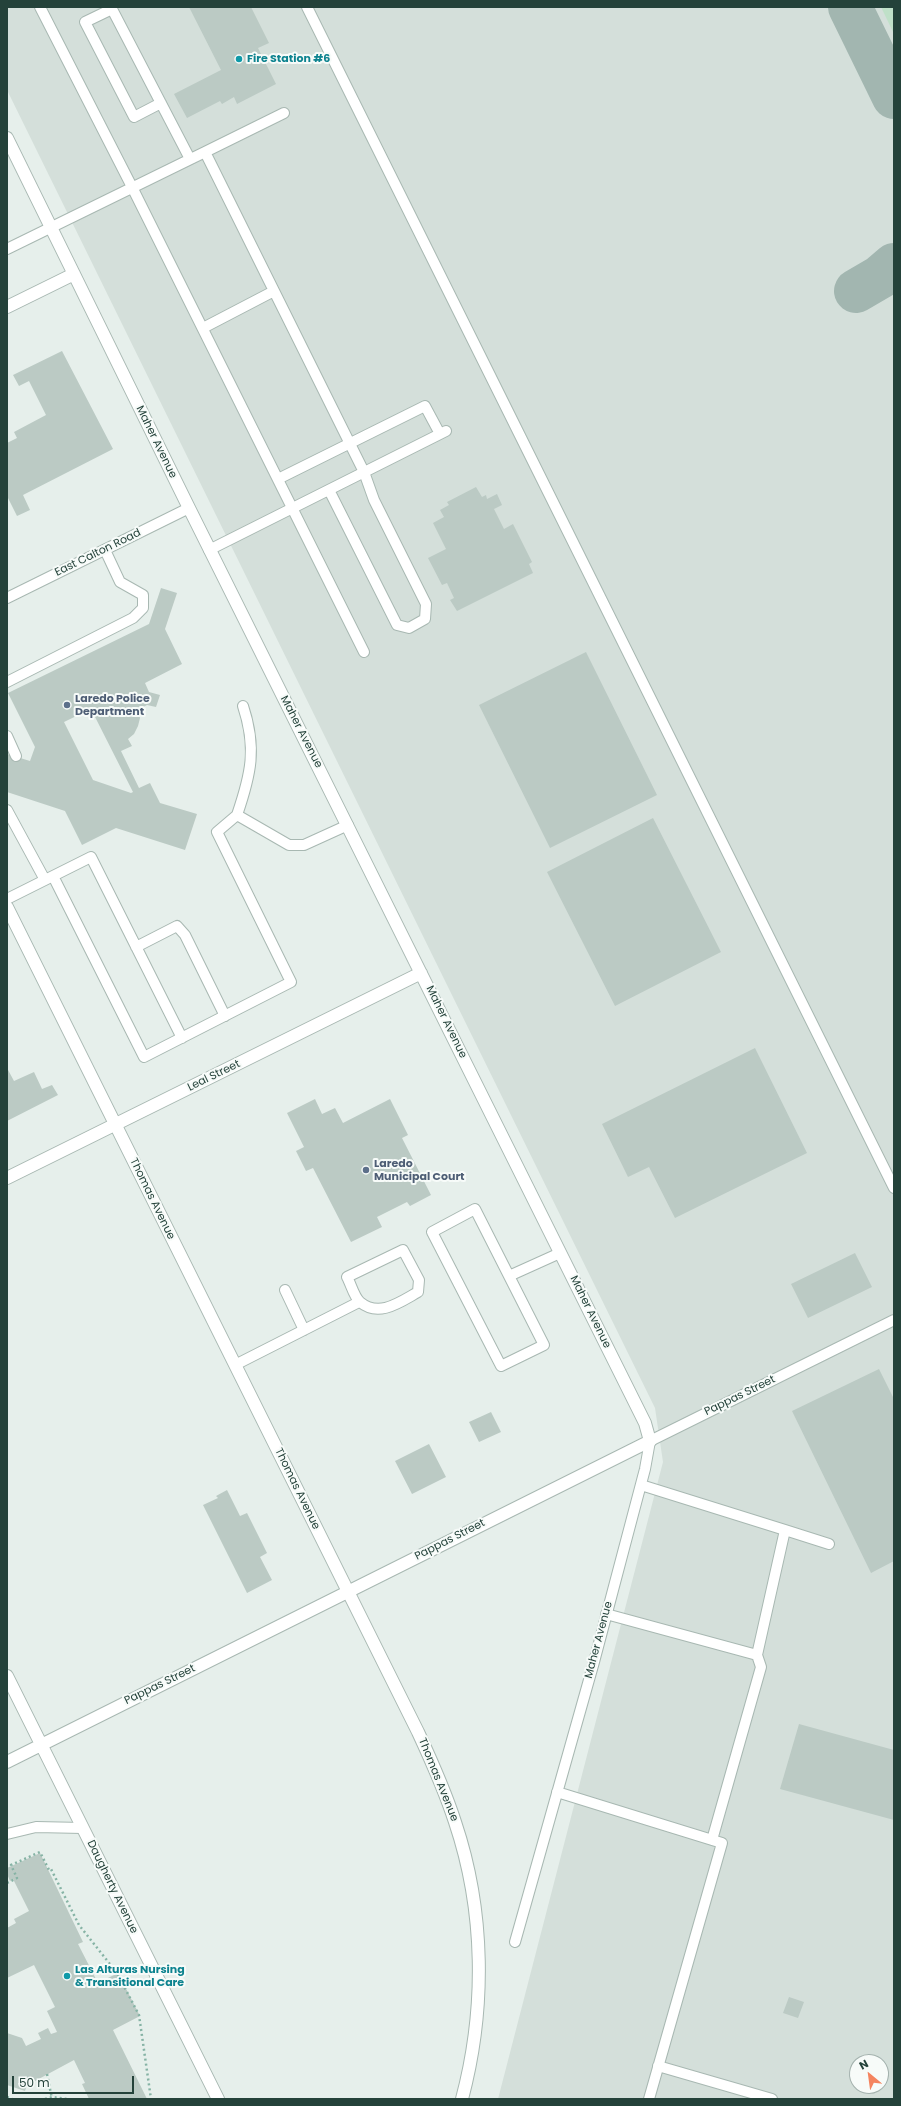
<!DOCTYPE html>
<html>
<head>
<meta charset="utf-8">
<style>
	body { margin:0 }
	#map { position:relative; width:901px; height:2106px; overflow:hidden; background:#e6efeb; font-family:Poppins,sans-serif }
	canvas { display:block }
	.frame { position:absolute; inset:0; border:8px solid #24423a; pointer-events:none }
	.north { position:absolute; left:849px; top:2054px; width:40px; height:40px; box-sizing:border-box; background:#f7fbf9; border:1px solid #a3b1ad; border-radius:50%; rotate:331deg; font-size:11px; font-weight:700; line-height:16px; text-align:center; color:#24423a }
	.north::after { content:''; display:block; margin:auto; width:14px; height:18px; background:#f4845f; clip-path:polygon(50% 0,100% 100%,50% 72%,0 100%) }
	.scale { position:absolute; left:12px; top:2076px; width:122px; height:18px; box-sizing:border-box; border:2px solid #24423a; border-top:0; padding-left:5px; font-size:12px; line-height:14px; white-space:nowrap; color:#24423a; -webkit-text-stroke:3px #f7fbf9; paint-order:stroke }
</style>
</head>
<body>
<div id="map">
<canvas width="901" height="2106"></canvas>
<div class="frame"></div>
<div class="north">N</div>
<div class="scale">50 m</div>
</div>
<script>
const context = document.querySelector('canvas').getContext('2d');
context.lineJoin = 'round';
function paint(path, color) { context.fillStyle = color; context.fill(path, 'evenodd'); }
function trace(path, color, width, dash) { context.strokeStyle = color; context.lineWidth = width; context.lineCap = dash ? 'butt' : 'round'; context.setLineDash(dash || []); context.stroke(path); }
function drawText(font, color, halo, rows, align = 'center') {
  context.font = font + ' Poppins,sans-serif'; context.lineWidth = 4; context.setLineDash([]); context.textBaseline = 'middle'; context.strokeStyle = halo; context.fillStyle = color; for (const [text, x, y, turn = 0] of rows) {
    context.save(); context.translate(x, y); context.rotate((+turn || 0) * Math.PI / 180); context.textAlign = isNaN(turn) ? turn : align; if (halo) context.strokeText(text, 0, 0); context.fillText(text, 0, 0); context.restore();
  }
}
paint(new Path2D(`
	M7 7H894V2099H498L663 1462 655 1408 7 90ZM857 2062H881V2086H857Z`), '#d4dfda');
paint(new Path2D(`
	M881 7H894V34Z`), '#bfe0c8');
trace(new Path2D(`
	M850 7 894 97
	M856 291 880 277 894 265`), '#a2b6b0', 44);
paint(new Path2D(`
	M189 7H251L269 43 258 48 276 84 237 104 234 97 222 104 220 101 187 118 174 94 221 70Z
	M62 351 113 449 23 495 30 510 17 516 7 496V443L17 438 14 432 46 415 29 381 19 386 13 375Z
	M476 487 482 497 486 495 487 499 497 494 502 505 494 509 504 529 513 524 532 562 529 564 533 573 457 611 450 600 454 598 447 583 442 585 428 558 446 549 433 523 444 517 440 510 449 505 447 502Z
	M161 588 177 593 165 629 182 664 145 683 149 692 160 695 156 707 147 705 138 710 140 718 138 726 134 734 128 739 132 746 121 751 139 788 150 783 160 803 197 814 185 850 116 828 82 845 65 811 7 792V754L30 761 35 747 8 693 149 624ZM91 709 133 792 131 793 93 780 64 722Z
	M586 652 657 795 550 848 479 705Z
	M653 818 721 952 615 1006 547 872Z
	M755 1048 807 1153 675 1218 649 1167 628 1177 602 1124Z
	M7 1068 14 1081 34 1072 42 1089 52 1085 58 1095 7 1121Z
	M315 1099 322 1114 335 1108 343 1123 390 1099 408 1135 402 1138 431 1195 410 1206 407 1202 377 1217 382 1227 351 1242 313 1168 306 1171 296 1151 304 1147 287 1113Z
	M855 1253 872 1287 808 1318 791 1284Z
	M879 1369 894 1399V1561L871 1573 792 1411Z
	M491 1412 501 1432 479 1442 469 1422Z
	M429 1444 446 1477 412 1494 395 1461Z
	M227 1490 240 1516 247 1513 267 1553 260 1557 272 1580 247 1593 203 1505 218 1498 216 1496Z
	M799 1724 894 1750V1820L780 1789Z
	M40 1853 83 1942 78 1944 98 1983 118 1973 140 2016 113 2030 147 2099H89L82 2084 85 2083 74 2060 35 2081 33 2077 29 2078 25 2091 7 2085V2033L22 2038 26 2046 41 2039 38 2033 48 2028 51 2034 57 2032 47 2011 55 2007 34 1965 7 1978V1928L16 1923 14 1919 29 1911 13 1879 10 1881 7 1874V1868Z
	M789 1997 804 2002 798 2018 783 2013Z`), '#bbcac4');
const service = new Path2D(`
	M40 7 132 187 364 652
	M307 7 894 1188
	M161 103 134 117 85 22 112 9 190 159
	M205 152 284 113
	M7 249 205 152 364 472 374 500 426 604 425 619 409 628 397 625 329 490
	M203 328 274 291
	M278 479 425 406 440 434
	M209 550 446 431
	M7 598 189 508
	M7 682 133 618 143 608V595L120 582 105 550
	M243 706C257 748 251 774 237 815L289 845H304L348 825
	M7 736 16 756
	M7 810 45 880
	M53 876 91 857 182 1038
	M7 899 53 876 144 1057 291 982 217 832 237 815
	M136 947 177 926 185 935 225 1016
	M403 1250 419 1280 418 1292C400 1302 379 1318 360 1302 354 1297 351 1284 347 1277Z
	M509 1276 544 1345 501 1366 432 1232 475 1209 509 1276 560 1253
	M285 1290 304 1330
	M235 1365 359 1302
	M641 1485 785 1530 757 1655
	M785 1530 829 1544
	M606 1614 757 1655 761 1667 712 1840
	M557 1792 722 1843 649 2099
	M7 1834 36 1827 83 1828
	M515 1942 594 1662 645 1469 650 1441 894 1320
	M658 2066 772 2099`);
const minor = new Path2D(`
	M7 138 189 508 645 1423 650 1441 7 1762
	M7 307 74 274
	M7 1178 421 973
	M7 1676 218 2099`);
const tertiary = new Path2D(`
	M7 907 418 1732C432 1762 445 1791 455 1822 485 1911 486 2009 462 2099`);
trace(service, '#a8b8b2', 12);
trace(minor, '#a8b8b2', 14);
trace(tertiary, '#a8b8b2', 14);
trace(new Path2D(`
	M7 1883 17 1878 11 1865 40 1852 49 1870 51 1869 79 1925 117 1973 139 2015 151 2099
	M47 2074 52 2099
	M7 2097 12 2099
	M45 2099 52 2097 67 2099`), '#86b3a5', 2.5, [2, 3]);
trace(service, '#fff', 10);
trace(minor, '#fff', 12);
trace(tertiary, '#fff', 12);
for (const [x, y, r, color] of [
	[239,59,4,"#0f9aa8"],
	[67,705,4,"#5c6f8a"],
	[366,1170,4,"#5c6f8a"],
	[67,1976,4,"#0f9aa8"]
]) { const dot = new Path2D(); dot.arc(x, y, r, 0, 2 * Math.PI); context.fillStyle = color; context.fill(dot); trace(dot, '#f7fbf9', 1.5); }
drawText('bold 11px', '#0d838f', '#f7fbf9', [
	["Fire Station #6",247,59],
	["Las Alturas Nursing",75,1970],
	["& Transitional Care",75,1983]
], 'left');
drawText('11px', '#24423a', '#f7fbf9', [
	["Maher Avenue",156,442,64],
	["East Calton Road",98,553,-26],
	["Maher Avenue",301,732,63],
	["Maher Avenue",446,1022,64],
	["Leal Street",214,1076,-26],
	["Thomas Avenue",152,1199,64],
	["Maher Avenue",590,1312,64],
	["Pappas Street",740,1396,-26],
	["Thomas Avenue",297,1489,64],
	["Pappas Street",450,1540,-27],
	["Maher Avenue",599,1640,-75],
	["Pappas Street",160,1685,-26],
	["Thomas Avenue",438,1780,68],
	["Daugherty Avenue",112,1887,64]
]);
drawText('bold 11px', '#4e5e75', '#f7fbf9', [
	["Laredo Police",75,699],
	["Department",75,712],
	["Laredo",374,1164],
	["Municipal Court",374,1177]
], 'left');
</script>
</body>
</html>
